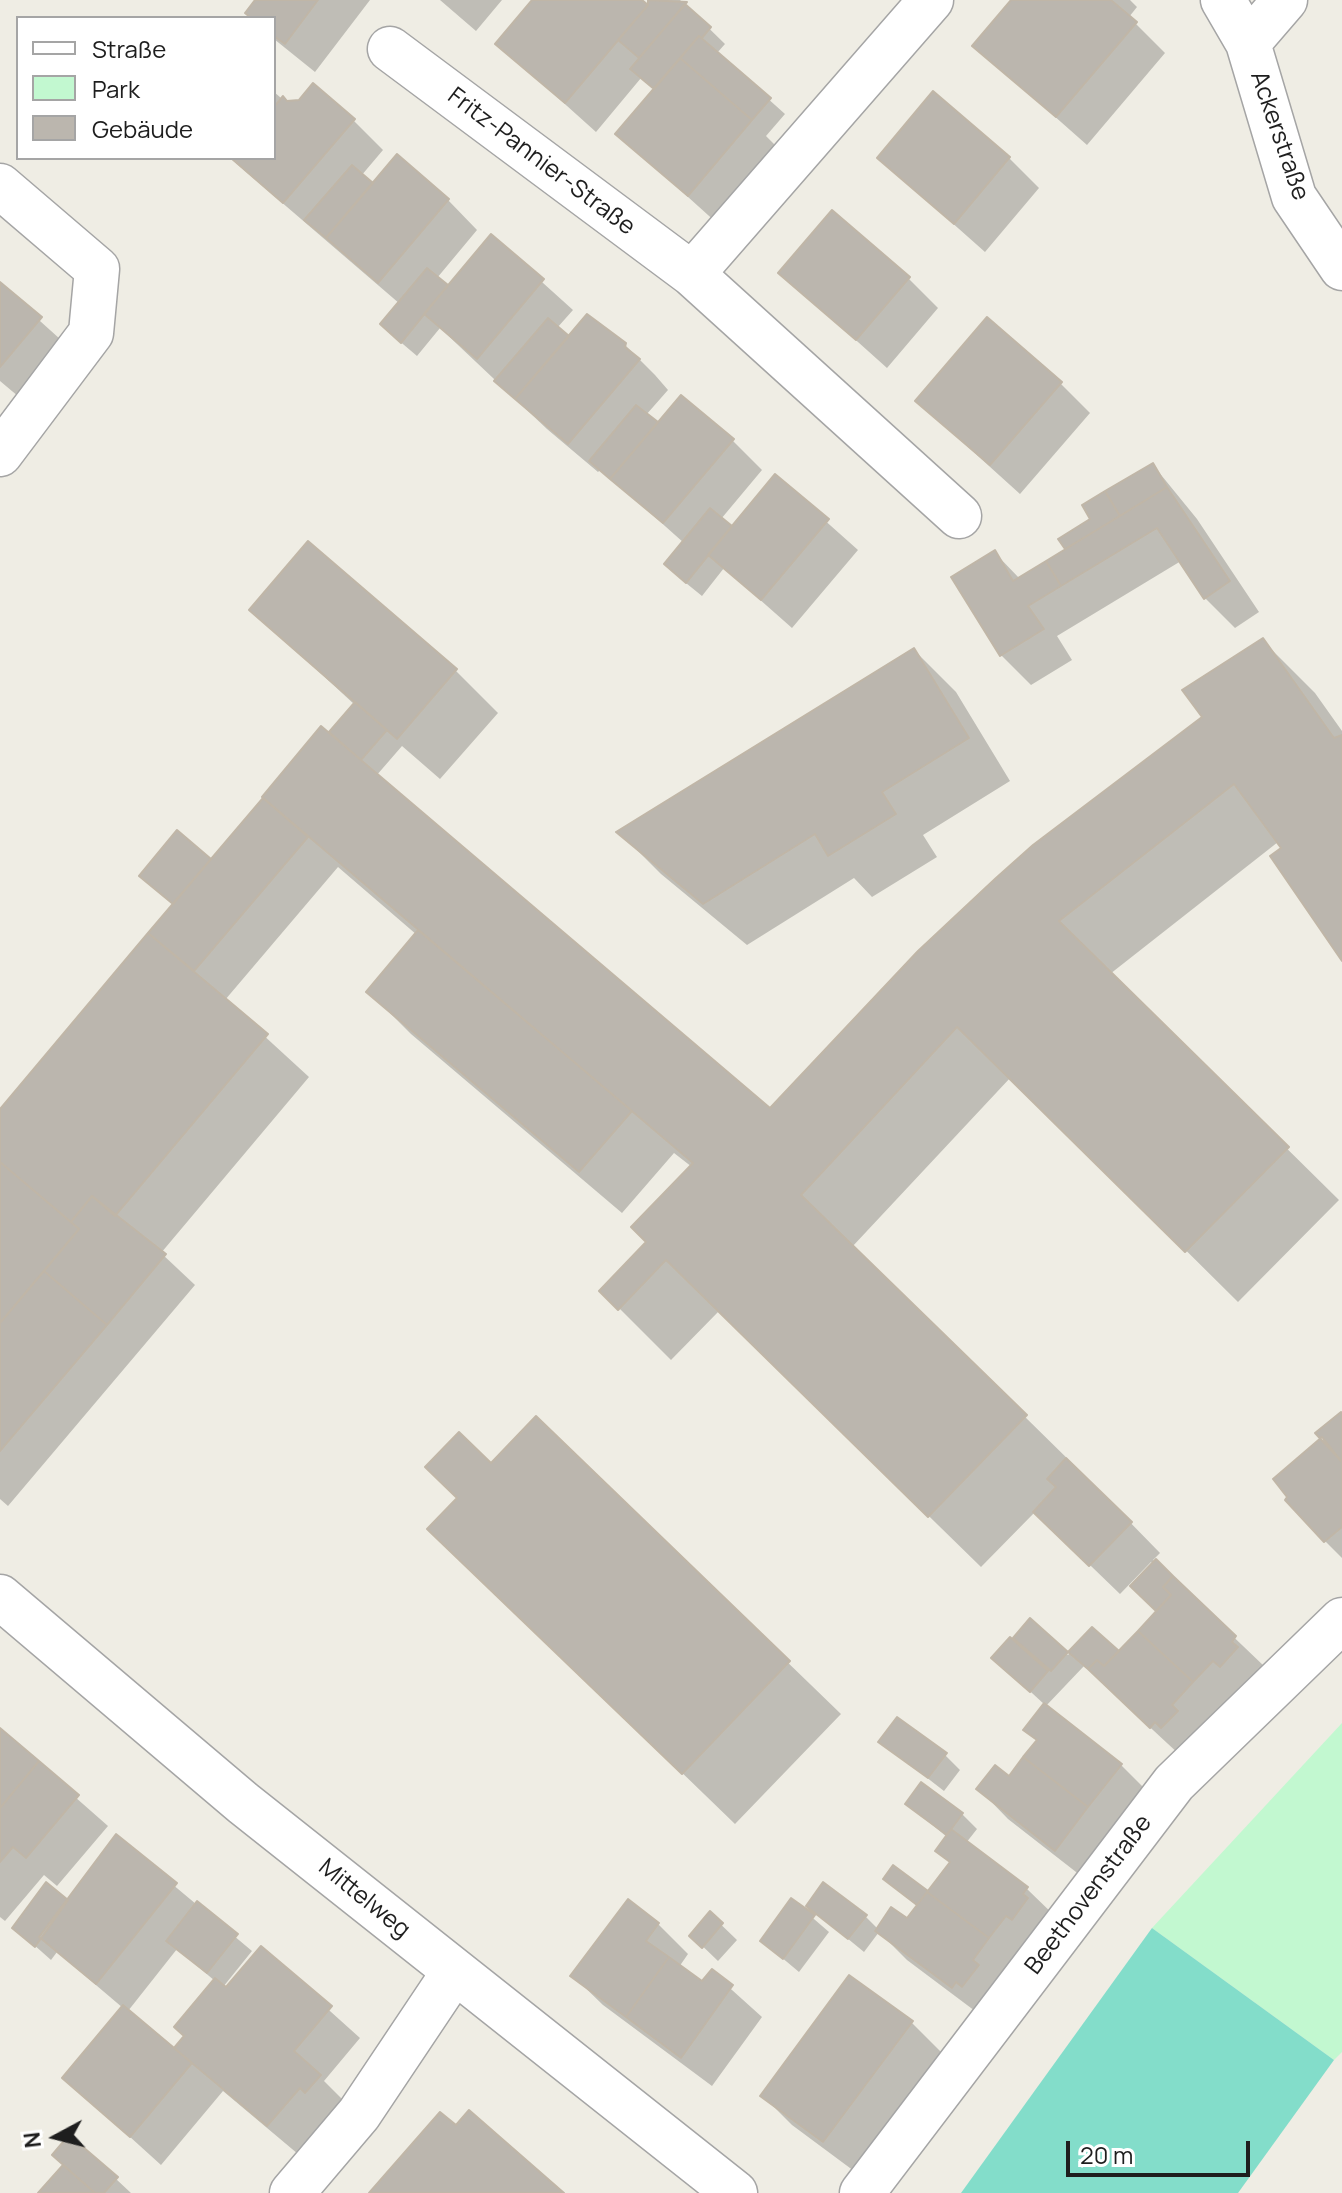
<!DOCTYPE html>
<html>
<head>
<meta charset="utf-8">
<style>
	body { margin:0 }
	#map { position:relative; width:1342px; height:2193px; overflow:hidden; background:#efede4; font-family:Manrope,sans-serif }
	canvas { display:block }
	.legend { position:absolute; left:16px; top:16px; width:260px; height:144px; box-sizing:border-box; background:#fff; border:2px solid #a5a5a5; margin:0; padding:10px 14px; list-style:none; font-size:24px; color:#1e1e1e }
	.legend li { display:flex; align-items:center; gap:16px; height:40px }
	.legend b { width:40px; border:2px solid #a5a5a5 }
	.north { position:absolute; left:16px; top:2097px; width:80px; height:80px; -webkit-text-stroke:6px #fff; paint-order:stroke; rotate:263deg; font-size:22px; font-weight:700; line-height:32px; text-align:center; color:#1e1e1e }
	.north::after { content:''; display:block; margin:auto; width:28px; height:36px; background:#1e1e1e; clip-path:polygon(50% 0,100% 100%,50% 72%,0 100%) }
	.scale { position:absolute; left:1066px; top:2141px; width:184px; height:36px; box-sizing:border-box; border:4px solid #1e1e1e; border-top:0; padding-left:10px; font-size:24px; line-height:28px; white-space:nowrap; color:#1e1e1e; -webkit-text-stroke:6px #fff; paint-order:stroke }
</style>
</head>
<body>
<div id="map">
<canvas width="1342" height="2193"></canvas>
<ul class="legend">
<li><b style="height:10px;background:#fff"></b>Straße</li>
<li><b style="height:22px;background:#c2f8d0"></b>Park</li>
<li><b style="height:22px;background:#bbb6ae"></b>Gebäude</li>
</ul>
<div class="north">N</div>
<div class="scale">20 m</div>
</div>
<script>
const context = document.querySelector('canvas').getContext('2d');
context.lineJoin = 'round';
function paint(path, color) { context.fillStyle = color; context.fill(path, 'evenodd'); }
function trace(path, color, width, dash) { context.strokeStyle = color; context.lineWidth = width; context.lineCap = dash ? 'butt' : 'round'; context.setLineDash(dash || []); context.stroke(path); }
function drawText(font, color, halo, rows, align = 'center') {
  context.font = font + ' Manrope,sans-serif'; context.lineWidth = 7; context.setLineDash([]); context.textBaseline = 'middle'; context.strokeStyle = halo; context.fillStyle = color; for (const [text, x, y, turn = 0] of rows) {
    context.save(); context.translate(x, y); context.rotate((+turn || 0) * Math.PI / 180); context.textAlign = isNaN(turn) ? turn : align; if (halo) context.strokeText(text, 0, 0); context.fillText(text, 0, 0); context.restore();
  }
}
paint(new Path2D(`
	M1342 1723V2052L1334 2060 1152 1928Z`), '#c2f8d0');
paint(new Path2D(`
	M1152 1928 1334 2060 1238 2193H961Z`), '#83ddca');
paint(new Path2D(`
	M257 0H370L315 72 274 39V18H253Z
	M440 0H502L476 31Z
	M535 0H639L654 13 650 0H680L725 44 717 53 785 114 766 136 781 151 718 224 618 134 655 90 641 78 596 132 498 44Z
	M1014 0H1130L1137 7 1129 17 1165 53 1087 145 975 46Z
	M274 92 287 103 353 120 383 150 361 176 373 186 448 200 477 230 437 278 448 288 492 237 573 310 557 328 569 338 625 345 655 375 668 390 646 415 658 425 732 440 762 470 721 519 732 529 776 477 858 550 792 628 724 568 702 596 681 579 684 543 601 469 598 472 547 429 440 328 417 356 397 339 400 304 230 158H274Z
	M879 158H1009L1039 188 985 252Z
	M781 273 908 278 938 308 887 368Z
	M0 285 70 348 25 402 0 381Z
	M1060 383 1090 413 1020 494 917 401Z
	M1153 465 1197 519 1259 612 1235 628 1205 598 1181 561 1057 636 1072 660 1031 685 1001 655 995 553 1020 579 1067 550 1061 539 1093 519Z
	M309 543 456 671 498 713 440 779 402 746 376 776 770 1111 1205 718 1263 641 1315 693 1342 731V957L1278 842 1110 974 1339 1200 1238 1302 1011 1077 852 1247 1077 1468 1160 1553 1153 1560 1265 1667 1181 1756 1084 1666 1045 1707 1121 1765 1151 1795 1085 1879 1008 1819 979 1789 1010 1779 1038 1742 1026 1730 1045 1705 994 1658 1030 1621 1068 1655 1092 1630 1119 1654 1159 1611 1133 1586 1154 1564 1151 1562 1120 1594 1035 1512 981 1567 719 1311 671 1360 602 1291 649 1242 692 1167 674 1153 622 1213 411 1034 369 992 417 935 338 867 225 1000 309 1077 161 1253 195 1285 8 1506 0 1499V1112L175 905 177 833 212 861 265 798 342 743 355 705 252 610Z
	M914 650 956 692 1010 781 923 835 937 857 872 897 854 878 747 945 661 874 619 832Z
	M1342 1416V1558L1325 1541 1323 1439Z
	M536 1419 841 1714 735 1824 430 1529Z
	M0 1731 108 1826 57 1886 44 1875 5 1921 0 1917Z
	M881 1742 945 1755 960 1770 944 1791Z
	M907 1804 962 1814 977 1829 966 1843 1027 1889 1057 1918 983 2017 907 1960 879 1932 864 1952 808 1906 865 1916 878 1929 908 1921 918 1907 885 1878 928 1894 951 1863 938 1850 947 1837Z
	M116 1837 252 1951 223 1987 227 1990 261 1949 360 2038 324 2081 349 2106 298 2154 223 2091 161 2165 65 2078 123 2008 57 1952 51 1960 15 1928 69 1903 80 1889 77 1886ZM177 1949 215 1981 186 2037 173 2051 128 2011Z
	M792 1900 829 1932 799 1972 762 1941Z
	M628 1902 658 1924 688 1954 679 1967 702 1984 712 1972 762 2017 712 2086 603 2005 573 1976Z
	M710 1914 737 1940 718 1961 692 1936Z
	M911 2022 941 2052 854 2171 792 2125 763 2096Z
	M65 2165 116 2179 131 2193H41Z`), '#0003');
const building = new Path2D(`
	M255 0H318L285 44 274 36V18H251L245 13Z
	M532 0H642L648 5 565 103 495 44Z
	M648 0 687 2 639 58 618 40 648 5Z
	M1011 0H1111L1137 22 1056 117 972 46Z
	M685 4 711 27 702 38 699 36 654 89 630 69Z
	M699 36 771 98 752 120 680 58Z
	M680 58 752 120 688 196 615 134Z
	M313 83 355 119 283 203 231 158H274V107L283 96 287 101 299 100Z
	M933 91 1010 157 954 224 877 158Z
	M397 154 449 199 378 283 326 238Z
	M352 165 373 183 326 238 304 220Z
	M832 210 910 277 856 340 778 273Z
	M491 234 544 279 477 359 424 314Z
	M427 268 448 285 401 343 380 324Z
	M0 282 42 317 0 367Z
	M587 314 626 343 625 347 640 359 568 444 515 399Z
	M987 317 1062 382 990 465 915 401Z
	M548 318 569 336 515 399 494 381Z
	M681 395 734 439 663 523 610 479Z
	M636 405 658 422 610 479 589 461Z
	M1153 463 1167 487 1120 516 1105 491Z
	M775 474 829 519 761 600 708 555Z
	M1167 487 1230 581 1204 599 1157 528 1061 586 1046 561Z
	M1105 491 1120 516 1065 549 1058 539 1090 519 1082 505Z
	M710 508 732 526 686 583 664 564Z
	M308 541 457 669 397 739 249 610Z
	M995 550 1013 581 1046 561 1061 586 1028 606 1044 629 1000 656 951 577Z
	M1263 638 1334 738 1342 735V961L1270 856 1281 848 1234 784 1059 921 1289 1147 1185 1252 957 1027 801 1195 1027 1415 928 1517 666 1260 618 1310 599 1291 646 1242 631 1227 693 1163 262 797 321 726 770 1108 918 951 996 878 1033 845 1202 717 1182 690Z
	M914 648 969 738 882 792 896 814 828 856 815 834 703 904 616 832Z
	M355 702 387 730 361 760 329 732Z
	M263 798 308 837 194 971 148 933Z
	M177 830 211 859 173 904 139 876Z
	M418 930 632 1111 579 1172 366 992Z
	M148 933 268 1034 115 1216 92 1196 71 1222 0 1162V1109Z
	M0 1162 79 1229 0 1323Z
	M92 1196 166 1254 107 1325 44 1271 79 1229 71 1222Z
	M44 1271 107 1325 0 1451V1323Z
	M1341 1412 1342 1414V1462L1315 1433Z
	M536 1416 790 1661 682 1774 427 1529 457 1498 425 1467 459 1432 491 1463Z
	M1322 1437 1342 1462V1527L1324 1542 1285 1500 1287 1497 1273 1479Z
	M1066 1458 1132 1522 1089 1566 1033 1512 1056 1487 1047 1479Z
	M1156 1559 1173 1576 1163 1587 1171 1595 1156 1611 1130 1586Z
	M1173 1576 1236 1636 1232 1642 1238 1647 1220 1667 1213 1661 1193 1682 1138 1631 1171 1595 1163 1587Z
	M1030 1618 1068 1652 1051 1671 1013 1638Z
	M1092 1627 1119 1651 1104 1666 1097 1660 1088 1669 1068 1652Z
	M1138 1631 1193 1682 1172 1705 1178 1711 1161 1728 1155 1722 1150 1728 1088 1669 1097 1660 1104 1666Z
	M1010 1637 1048 1671 1030 1692 991 1658Z
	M1044 1703 1122 1764 1088 1807 1023 1757 1037 1740 1023 1730Z
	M897 1717 947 1753 928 1778 878 1742Z
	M0 1728 39 1761 0 1808Z
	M1023 1757 1088 1807 1055 1851 976 1789 995 1765 1009 1776Z
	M39 1761 79 1795 26 1858 13 1847 0 1862V1808Z
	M921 1782 963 1813 947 1835 905 1804Z
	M951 1829 1028 1887 1023 1894 1028 1898 1012 1920 1006 1916 989 1938 927 1892 950 1862 935 1851Z
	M116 1834 177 1883 96 1984 39 1937Z
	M893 1865 928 1891 917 1905 883 1879Z
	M46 1882 68 1900 35 1947 12 1928Z
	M823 1882 867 1915 848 1939 806 1906Z
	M927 1892 989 1938 973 1960 979 1965 962 1987 956 1982 952 1988 875 1931 891 1907 907 1918Z
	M791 1898 815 1915 783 1959 760 1941Z
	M628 1899 659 1923 646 1941 669 1957 626 2017 570 1976Z
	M197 1901 238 1934 207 1973 166 1941Z
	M710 1911 723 1923 702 1948 689 1936Z
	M261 1946 332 2006 294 2051 321 2075 305 2093 300 2088 267 2126 174 2048 184 2036 174 2027 215 1978 226 1987Z
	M669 1957 702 1981 712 1969 733 1985 681 2058 626 2017Z
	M849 1975 913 2021 823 2142 760 2096Z
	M123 2005 192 2063 130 2137 62 2078Z
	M469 2110 564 2193H369L440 2112 456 2125Z
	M69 2135 118 2177 104 2193H95L52 2155Z
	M63 2165 95 2193H38Z`);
paint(building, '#bbb6ae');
trace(building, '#c0b6a7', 2);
const minor = new Path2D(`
	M1223 0 1248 43 1294 197 1342 268
	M1248 43 1285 0
	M390 49 692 274 959 516
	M0 186 97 269 91 333 0 454
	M692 274 931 0
	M0 1597 243 1803 735 2193
	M292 2193 359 2114 454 1972
	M862 2193 1174 1783 1342 1620`);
trace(minor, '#a5a5a5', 47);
trace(minor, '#fff', 44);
drawText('24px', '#1e1e1e', '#fff', [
	["Ackerstraße",1279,136,71],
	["Fritz-Pannier-Straße",541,162,37],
	["Beethovenstraße",1089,1895,-53],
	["Mittelweg",364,1899,39]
]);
</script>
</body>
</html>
